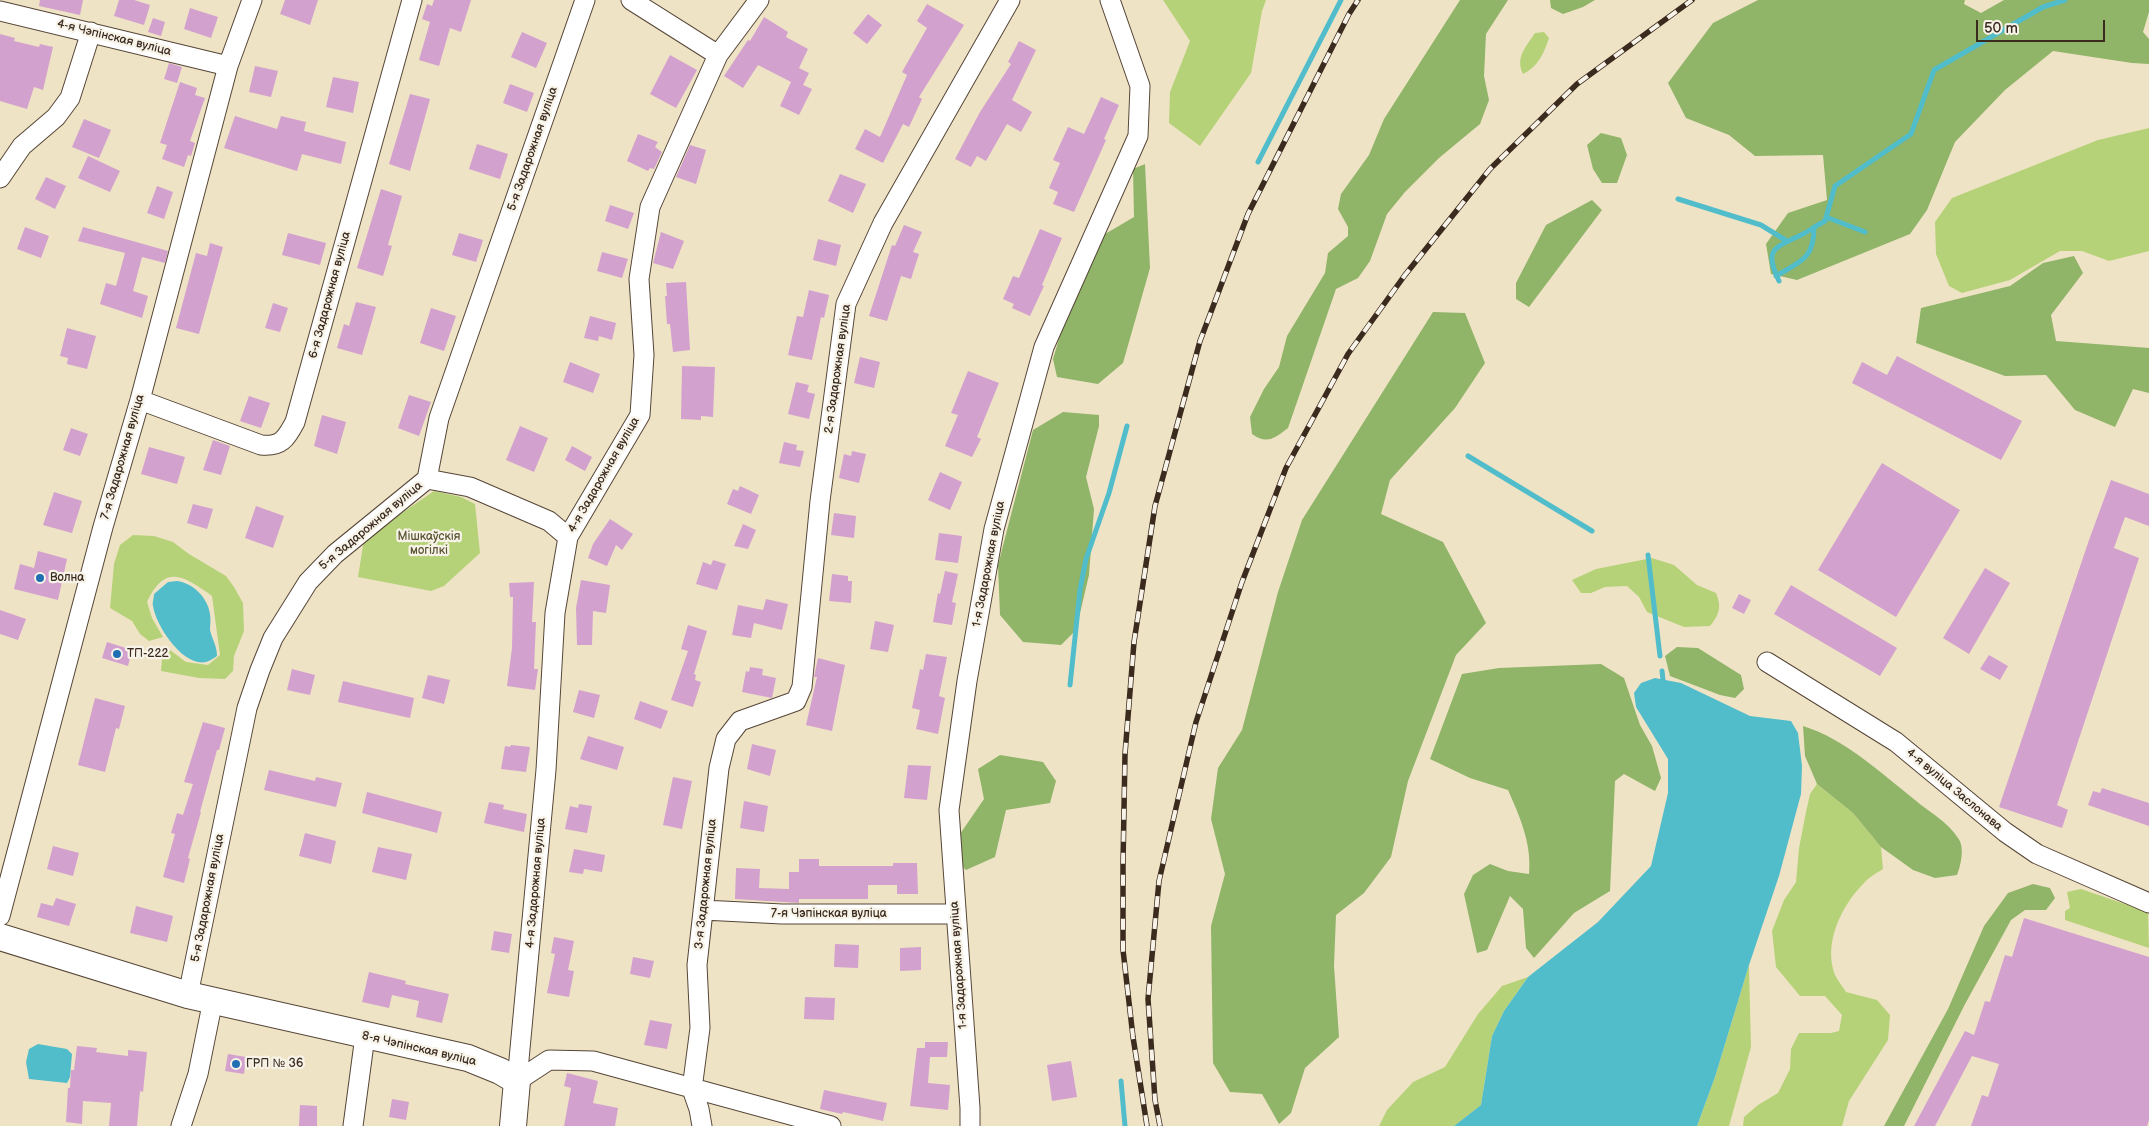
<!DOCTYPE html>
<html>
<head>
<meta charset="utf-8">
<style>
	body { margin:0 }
	#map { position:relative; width:2149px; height:1126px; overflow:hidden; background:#efe3c6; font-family:"Balsamiq Sans",sans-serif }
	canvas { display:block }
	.scale { position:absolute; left:1976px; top:20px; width:129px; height:22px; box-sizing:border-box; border:2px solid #3b2a1e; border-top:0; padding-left:6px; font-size:15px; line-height:18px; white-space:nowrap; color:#3b2a1e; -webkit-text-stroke:4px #f7f3e8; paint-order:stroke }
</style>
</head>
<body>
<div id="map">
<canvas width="2149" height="1126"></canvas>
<div class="scale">50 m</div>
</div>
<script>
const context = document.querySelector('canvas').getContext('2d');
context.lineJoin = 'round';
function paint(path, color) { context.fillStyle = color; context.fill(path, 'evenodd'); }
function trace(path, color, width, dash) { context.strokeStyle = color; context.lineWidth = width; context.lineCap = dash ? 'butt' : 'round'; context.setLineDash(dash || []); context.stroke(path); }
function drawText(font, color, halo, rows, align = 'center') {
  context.font = font + ' "Balsamiq Sans",sans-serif'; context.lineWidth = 4.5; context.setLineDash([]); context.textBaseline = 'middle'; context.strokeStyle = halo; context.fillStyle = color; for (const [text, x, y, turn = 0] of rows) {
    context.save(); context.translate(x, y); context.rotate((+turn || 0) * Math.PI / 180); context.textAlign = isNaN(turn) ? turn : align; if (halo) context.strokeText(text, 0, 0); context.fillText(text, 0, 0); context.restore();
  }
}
paint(new Path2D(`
	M1163 0H1266L1262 11 1251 73 1200 146 1169 123 1170 92 1190 41Z
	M1544 32 1549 38C1544 53 1538 67 1523 74 1515 57 1526 47 1535 33Z
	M2149 128V251L2109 261 2082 251H2060L2010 280 1962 293 1949 286 1936 254 1935 222 1952 198 2098 140Z
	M434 491 461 497 475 504 480 553 444 586 431 591 358 577 364 539Z
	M133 535 154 536 173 542 189 554 226 576 234 587 243 603 244 631 234 656 233 671 225 679 199 678 161 671 162 659 170 650 186 662 208 665 220 655 212 596C184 576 165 563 147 602L152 618 163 637 149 641 140 634 132 621 110 608 114 564 120 545Z
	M1652 558 1674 565 1697 585 1716 593C1722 607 1719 615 1710 626L1684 627 1647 612 1639 597 1627 586 1605 587 1591 593H1581L1572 580 1596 569Z
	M1817 784 1853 813 1881 847 1883 869C1877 873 1869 877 1864 883 1841 906 1823 944 1835 975 1838 981 1843 987 1846 992L1877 1000 1890 1015 1888 1040 1849 1101 1842 1126H1743L1744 1117 1758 1105 1778 1093 1790 1069 1791 1049 1799 1033H1831L1839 1031 1842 1015 1825 996H1800L1776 967 1772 931 1784 900 1796 882 1799 848 1806 812 1810 794Z
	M2081 889 2148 912 2149 948 2065 920V911L2070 908 2067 892Z
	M1749 965 1751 1047 1729 1126H1697L1715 1077Z
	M1528 977 1504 1011 1492 1036 1481 1105 1454 1126H1379L1387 1110 1413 1082 1445 1067 1478 1014 1502 986Z`), '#b6d278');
paint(new Path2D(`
	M1460 0H1508L1486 34 1484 76 1489 100 1480 124 1439 158 1405 192 1387 214 1370 261 1358 278 1336 289 1288 428C1275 438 1267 445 1252 434L1250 417 1264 389 1279 367 1287 336 1325 273 1328 253 1348 236V227L1338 209 1341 194 1369 155 1384 119Z
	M1550 0H1595L1583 7 1563 14 1551 8Z
	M1758 0H1965L1964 4 1981 13 2004 0H2149V12L2143 32 2149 39V64L2132 63 2053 51 2005 90 1955 142 1927 210 1910 234 1797 280 1771 274 1766 244 1788 213 1827 200 1823 155 1755 156 1729 135 1686 118 1668 83 1713 23Z
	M1601 133 1621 138 1627 155 1617 183H1602L1593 169 1587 145Z
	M1145 164 1150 268 1123 363 1098 384 1057 377 1053 359 1064 322 1100 237 1134 217 1133 169Z
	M1592 200 1602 210 1529 307 1516 299V283L1546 225Z
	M2074 256 2083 273 2051 315 2056 341 2149 348V393L2133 389 2115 427 2075 410 2046 375 2005 376 1916 343 1921 308 2010 286 2043 263Z
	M1433 312 1465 313 1485 363 1455 408 1390 480 1381 514 1443 542 1486 623 1456 655 1408 781 1391 857 1364 893 1336 915 1334 966 1339 1037 1305 1068 1291 1113 1279 1124 1262 1094 1230 1092 1213 1063 1211 926 1225 874 1211 819 1218 768 1242 730 1278 592 1302 520Z
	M1063 412 1099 415V426L1086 477 1094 509 1089 575 1076 630 1061 645 1023 642 1000 615 998 565 1033 430Z
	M1677 647 1698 648 1741 675 1744 689 1735 698 1720 695 1670 676 1665 656Z
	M1601 664 1624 678 1640 725 1652 746 1661 778 1655 791 1624 774 1615 781 1610 891 1574 913 1534 958 1526 948 1523 909 1510 896 1487 950 1477 953 1464 894 1473 875 1490 864 1508 871 1529 874C1532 844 1520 817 1508 790L1470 778 1430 759 1462 674 1499 668Z
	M1803 726C1845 739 1881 773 1915 800 1929 812 1948 822 1958 838 1965 847 1961 865 1957 875L1935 878 1913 870 1881 847 1853 813 1817 784 1805 756Z
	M1000 755 1043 762 1056 781 1050 803 1006 810 995 857 966 870 959 863 960 834 984 799 978 769Z
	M2033 884 2050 888 2055 898 2046 910H2025L2011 920 1964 1006 1904 1126H1884L1948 1009 1984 926 2008 893Z`), '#90b468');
paint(new Path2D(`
	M177 581C193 583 208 598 210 614 211 619 210 625 210 630 212 639 217 646 217 656 214 658 209 661 206 662 183 667 156 626 153 606 152 603 154 598 154 594L168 582Z
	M1655 678 1681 683 1750 716 1791 721 1798 733 1802 766 1801 794 1779 876 1749 965 1715 1077 1697 1126H1454L1481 1105 1492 1036 1504 1011 1528 977 1598 922 1651 866 1668 793V759L1636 707 1634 693 1641 683Z
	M38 1044 67 1049 72 1054 70 1077 67 1083 29 1079 26 1062 29 1049Z`), '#51bdcb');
trace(new Path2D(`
	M1258 162 1341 0
	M1678 199 1761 225 1787 241
	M1826 217 1865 232
	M1776 276C1801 261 1814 259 1814 227
	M1779 281C1763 248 1775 248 1801 235 1809 231 1817 225 1825 221L1835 186 1911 134 1934 70 2043 7 2065 0
	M1468 456 1592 531
	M1648 555 1660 656
	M1662 671 1663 680
	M1070 685 1080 590 1086 559 1109 493 1127 426
	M1121 1081 1125 1126`), '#51bdcb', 5);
paint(new Path2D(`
	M40 0H83L80 15 39 6Z
	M119 0H134L150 5 144 25 114 16Z
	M285 0H318L310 25 280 14Z
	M434 0H471L461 32 450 28 439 66 419 60 430 22 422 19 427 4 432 6Z
	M927 4 964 25 919 97 922 99 909 127 903 124 883 163 855 149 865 129 880 137 907 75 902 72 927 28 917 21Z
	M190 8 218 17 211 38 184 29Z
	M868 14 882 25 867 44 853 33Z
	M764 17 788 32 786 37 808 49 799 68 809 73 803 85 812 89 799 115 780 106 791 82 758 65 743 88 724 76 748 40 750 41Z
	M153 18 165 22 161 36 148 32Z
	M522 32 547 43 536 68 511 57Z
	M0 34 15 38 14 41 39 47 40 44 53 47 43 90 34 87 27 109 0 101Z
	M1019 41 1036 50 1012 100 1032 112 1021 132 1007 124 986 161 977 156 971 167 955 159 980 112 1011 64 1008 62Z
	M670 55 697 70 676 108 650 94Z
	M169 63 182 67 177 83 164 79Z
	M255 66 278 71 271 97 249 92Z
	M333 77 359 82 353 113 326 107Z
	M180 82 197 88 195 95 205 98 190 141 195 143 191 156 188 155 184 167 162 159 167 145 160 143Z
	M510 84 534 93 527 112 503 103Z
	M410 94 430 99 410 171 389 164Z
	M1101 97 1119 105 1104 139 1106 140 1074 212 1053 204 1058 192 1049 188 1060 163 1053 160 1068 127 1084 134Z
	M235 116 277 129 281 116 306 122 304 131 346 142 341 164 302 154 297 171 224 148Z
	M84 119 111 130 99 158 72 147Z
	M638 134 658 142 655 147 662 152 654 169 650 168 648 171 627 161Z
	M477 144 508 154 500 179 469 169Z
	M690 145 706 150 696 184 676 177Z
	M88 156 120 171 110 192 78 178Z
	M840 174 866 184 853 213 828 201Z
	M46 177 66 186 55 209 35 199Z
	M157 186 173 192 164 219 147 213Z
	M381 189 402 196 388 245 392 246 383 276 357 268Z
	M610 205 634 213 628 229 605 221Z
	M904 225 922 232 913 252 919 254 911 279 901 276 887 321 869 316 892 245 895 246Z
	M25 227 49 236 41 258 17 249Z
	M83 227 168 251 165 263 142 257 133 291 148 296 142 318 100 304 106 283 116 286 125 253 78 241Z
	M1040 229 1062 238 1042 285 1044 286 1030 316 1012 308 1014 304 1003 299 1013 276 1019 278Z
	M661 232 684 241 673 269 653 263Z
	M288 233 326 243 320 265 282 255Z
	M459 233 483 240 476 262 452 255Z
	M818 239 841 245 836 266 813 260Z
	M210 243 223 247 199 334 176 328 196 253 207 256Z
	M602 252 628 259 622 278 597 271Z
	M686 282 690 350 673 352 670 324H667L665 296H667L666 283Z
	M809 290 829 295 824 318 821 317 812 360 788 355 797 316 803 317Z
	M356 302 376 307 362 355 337 348 344 324 349 326Z
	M273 303 288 308 280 332 265 328Z
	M431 308 456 316 444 351 420 343Z
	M590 316 616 323 612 340 599 336 598 341 584 338Z
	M67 328 96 336 87 369 67 364 68 358 60 356Z
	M1897 356 2022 421 2001 460 1852 383 1862 362 1887 375Z
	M860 357 880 362 874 388 854 383Z
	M570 362 600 374 593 393 563 382Z
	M682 366 715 367 713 417 701 416V420L681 419Z
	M968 371 999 383 977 437 981 439 972 457 945 446 958 415 951 413Z
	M796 382 809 385 807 392 815 394 809 419 788 414Z
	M409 395 431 402 419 436 398 428Z
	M249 396 270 403 261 428 240 421Z
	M322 415 346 422 337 454 314 446Z
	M520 426 548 438 534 472 506 460Z
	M71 428 88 434 80 456 63 450Z
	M213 440 230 446 221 475 203 470Z
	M784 442 797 445 796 450 804 451 800 467 779 463Z
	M572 446 592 457 585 471 565 460Z
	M149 447 185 457 177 484 141 474Z
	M852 451 866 454 859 483 839 478 844 454 851 456Z
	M1882 463 1960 510 1896 617 1818 570Z
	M940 472 962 482 950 510 928 500Z
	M2111 480 2149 494V526L2125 517 2114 548 2139 558 2057 805 2068 810 2062 828 1999 807 2089 540Z
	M740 486 759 495 751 514 727 504 733 489 738 491Z
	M54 492 82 501 72 533 43 525Z
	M193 504 213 509 207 529 187 523Z
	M256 506 284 516 273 548 245 538Z
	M834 513 856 516 854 538 831 535Z
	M610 519 633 534 622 550 616 545 607 566 588 558 593 544Z
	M743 524 756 530 748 549 734 546Z
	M939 533 962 536 958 563 935 560Z
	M38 551 67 559 58 600 14 589 20 564 34 568Z
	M713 560 726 564 717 590 696 584 703 562 711 565Z
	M1985 568 2010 583 1969 654 1943 638Z
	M945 571 958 574 952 602 956 603 952 625 933 622 938 593 940 594Z
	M832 574 848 576V581H852L851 603 829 601Z
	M581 580 610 585 606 613 593 611 592 645H577L576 608Z
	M534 582 532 622H536L534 669H538L535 690 507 686 512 648 513 597H510L509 583Z
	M1791 585 1897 648 1880 676 1774 614Z
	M1739 594 1751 600 1744 614 1732 608Z
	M766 599 788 604 782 630 754 623 751 638 732 635 738 605 763 610Z
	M0 610 26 619 18 640 0 634Z
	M875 621 894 625 888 652 870 649Z
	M688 625 707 631 694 674 696 675 695 680 701 682 693 707 671 700 688 651 681 649Z
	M107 642 132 650 128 666 102 658Z
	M926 654 947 657 939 696 945 698 938 734 916 729 920 710 912 708 920 669 923 670Z
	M1989 655 2008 666 2000 680 1980 669Z
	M818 658 845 665 832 731 806 725 817 677H814Z
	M750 667 763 669 762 675 776 678 772 698 742 692 746 671 749 672Z
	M292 669 315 675 310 695 287 690Z
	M428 675 450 680 444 704 422 698Z
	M343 681 414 698 410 718 338 702Z
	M579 690 600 695 594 718 573 712Z
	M95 698 125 706 119 729 116 728 105 772 78 765Z
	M640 701 668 711 661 729 634 719Z
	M203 722 225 728 219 750H217L200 812H201L188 858 190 859 184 883 163 877 175 834 171 833 177 813 183 815 193 784 184 782Z
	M588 736 624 747 617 770 580 759Z
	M752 744 776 750 770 776 747 769Z
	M511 745 530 747 526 772 501 769 505 746 510 747Z
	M908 765 931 766 927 800 904 798Z
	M269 770 315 781 316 777 342 783 336 807 264 790Z
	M673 777 692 781 682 829 663 825Z
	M2102 788 2149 803V826L2088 805 2093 791 2100 793Z
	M367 792 442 812 437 833 362 813Z
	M744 801 768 806 764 832 740 828Z
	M489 802 504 805 503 809 527 814 524 832 484 823Z
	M579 804 592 806 587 833 565 829 570 806 578 808Z
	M305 833 336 841 331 864 299 856Z
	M53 846 79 853 73 876 47 869Z
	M378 847 412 854 406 880 372 872Z
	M574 849 605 855 602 872 584 869 583 874 569 872Z
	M799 859H819V866H893V863H917L918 894H897V885H868V899H799V903L735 899 736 868 760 869 759 888 789 889V872H799Z
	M56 898 76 904 69 926 37 917 41 903 53 906Z
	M136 906 173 916 167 942 130 933Z
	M2024 918 2149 957V1120L2147 1126H1971L1982 1095 1988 1097 1999 1064 1972 1056 1935 1126H1914L1965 1031 1974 1035 1985 1001 1990 1002 2005 955 2012 957Z
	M494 931 512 934 509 953 491 950Z
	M554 937 574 941 568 970 574 971 569 997 547 993 555 954 551 953Z
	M835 944 859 945 858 968 834 967Z
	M921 947V970L900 971V948Z
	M633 957 654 961 650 978 630 974Z
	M369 972 406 981 405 984 449 994 442 1023 416 1017 419 1001 392 995 389 1008 362 1002Z
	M805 997 835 998 834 1020 804 1019Z
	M650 1020 672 1024 667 1049 644 1045Z
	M925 1042H948L947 1057H930L928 1083 950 1085 948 1110 910 1106 917 1048H925Z
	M77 1046 97 1048 96 1052 128 1056V1050L147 1052 143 1092 140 1091 137 1126H109L111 1103 83 1101 82 1124 66 1122 68 1088H70L71 1070H74Z
	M228 1054 246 1057 244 1074 225 1071Z
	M1071 1061 1077 1097 1052 1101 1047 1065Z
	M567 1073 598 1081 593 1103 618 1108 615 1126H564L571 1088 564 1086Z
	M824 1090 887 1103 883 1121 843 1112 842 1114 820 1109Z
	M392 1099 409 1102 406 1120 389 1117Z
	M300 1105 317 1106V1126H299Z`), '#d3a1cd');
const street = new Path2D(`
	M631 0 718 55
	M0 11 228 66
	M0 178 22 146 56 117 70 98 91 32
	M140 400 261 445C281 447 286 439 295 422L412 0
	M427 479 470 487 549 521 568 537
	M1767 662 1896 742 2005 832 2037 854 2149 903
	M703 910 782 914H955
	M0 916 103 527 140 400 228 66 252 0
	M188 995 247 708 260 670 273 638 308 582 335 554 427 479 439 418 585 0
	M517 1081 546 770 555 613 568 537 640 415 644 355 639 279 650 207 718 55 759 0
	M517 1081 549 1060 593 1061 831 1126
	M181 1126 198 1074 213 1000
	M353 1126 365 1036
	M702 1126 699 1109 692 1089 700 1028 697 965 719 768 726 739 740 721 796 701 802 687 820 501 846 304 883 223 1010 0
	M970 1126V1108L949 810 967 681 994 529 1044 347 1138 136 1140 86 1110 0`);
const secondary = new Path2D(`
	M0 937 188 995 468 1058 500 1071 517 1081 513 1126`);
trace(street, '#564637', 21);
trace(secondary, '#564637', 28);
trace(street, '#fff', 19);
trace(secondary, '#fff', 26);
const rail = new Path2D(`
	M1147 1126 1133 1037 1123 950V864L1125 754 1134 642 1155 506 1200 341 1248 214 1349 14 1358 0
	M1160 1126 1155 1100 1148 999 1159 881 1196 722 1242 582 1286 468 1348 354 1405 275 1490 169 1577 84 1692 0`);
trace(rail, '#3b2a1e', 5.5);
trace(rail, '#f7f3e8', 4, [11]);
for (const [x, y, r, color] of [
	[40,578,5,"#1f6fb2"],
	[117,654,5,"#1f6fb2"],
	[236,1064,5,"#1f6fb2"]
]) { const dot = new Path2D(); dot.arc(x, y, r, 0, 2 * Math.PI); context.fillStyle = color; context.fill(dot); trace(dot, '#f7f3e8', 2); }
drawText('12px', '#3b2a1e', '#f7f3e8', [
	["4-я Чэпінская вуліца",114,38,14],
	["5-я Задарожная вуліца",533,149,-71],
	["6-я Задарожная вуліца",330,295,-75],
	["2-я Задарожная вуліца",838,369,-82],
	["7-я Задарожная вуліца",123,457,-74],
	["4-я Задарожная вуліца",604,475,-60],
	["5-я Задарожная вуліца",371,526,-40],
	["1-я Задарожная вуліца",989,564,-79],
	["4-я вуліца Заслонава",1954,790,40],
	["4-я Задарожная вуліца",536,883,-85],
	["3-я Задарожная вуліца",706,884,-84],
	["5-я Задарожная вуліца",208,898,-79],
	["7-я Чэпінская вуліца",829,914],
	["1-я Задарожная вуліца",959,965,-94],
	["8-я Чэпінская вуліца",419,1049,13]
]);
drawText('12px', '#5a5434', '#f7f3e8', [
	["Мішкаўскія",429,537],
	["могілкі",429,551]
]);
drawText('12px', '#3b2a1e', '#f7f3e8', [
	["Волна",50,578],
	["ТП-222",127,654],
	["ГРП № 36",246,1064]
], 'left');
</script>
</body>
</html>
